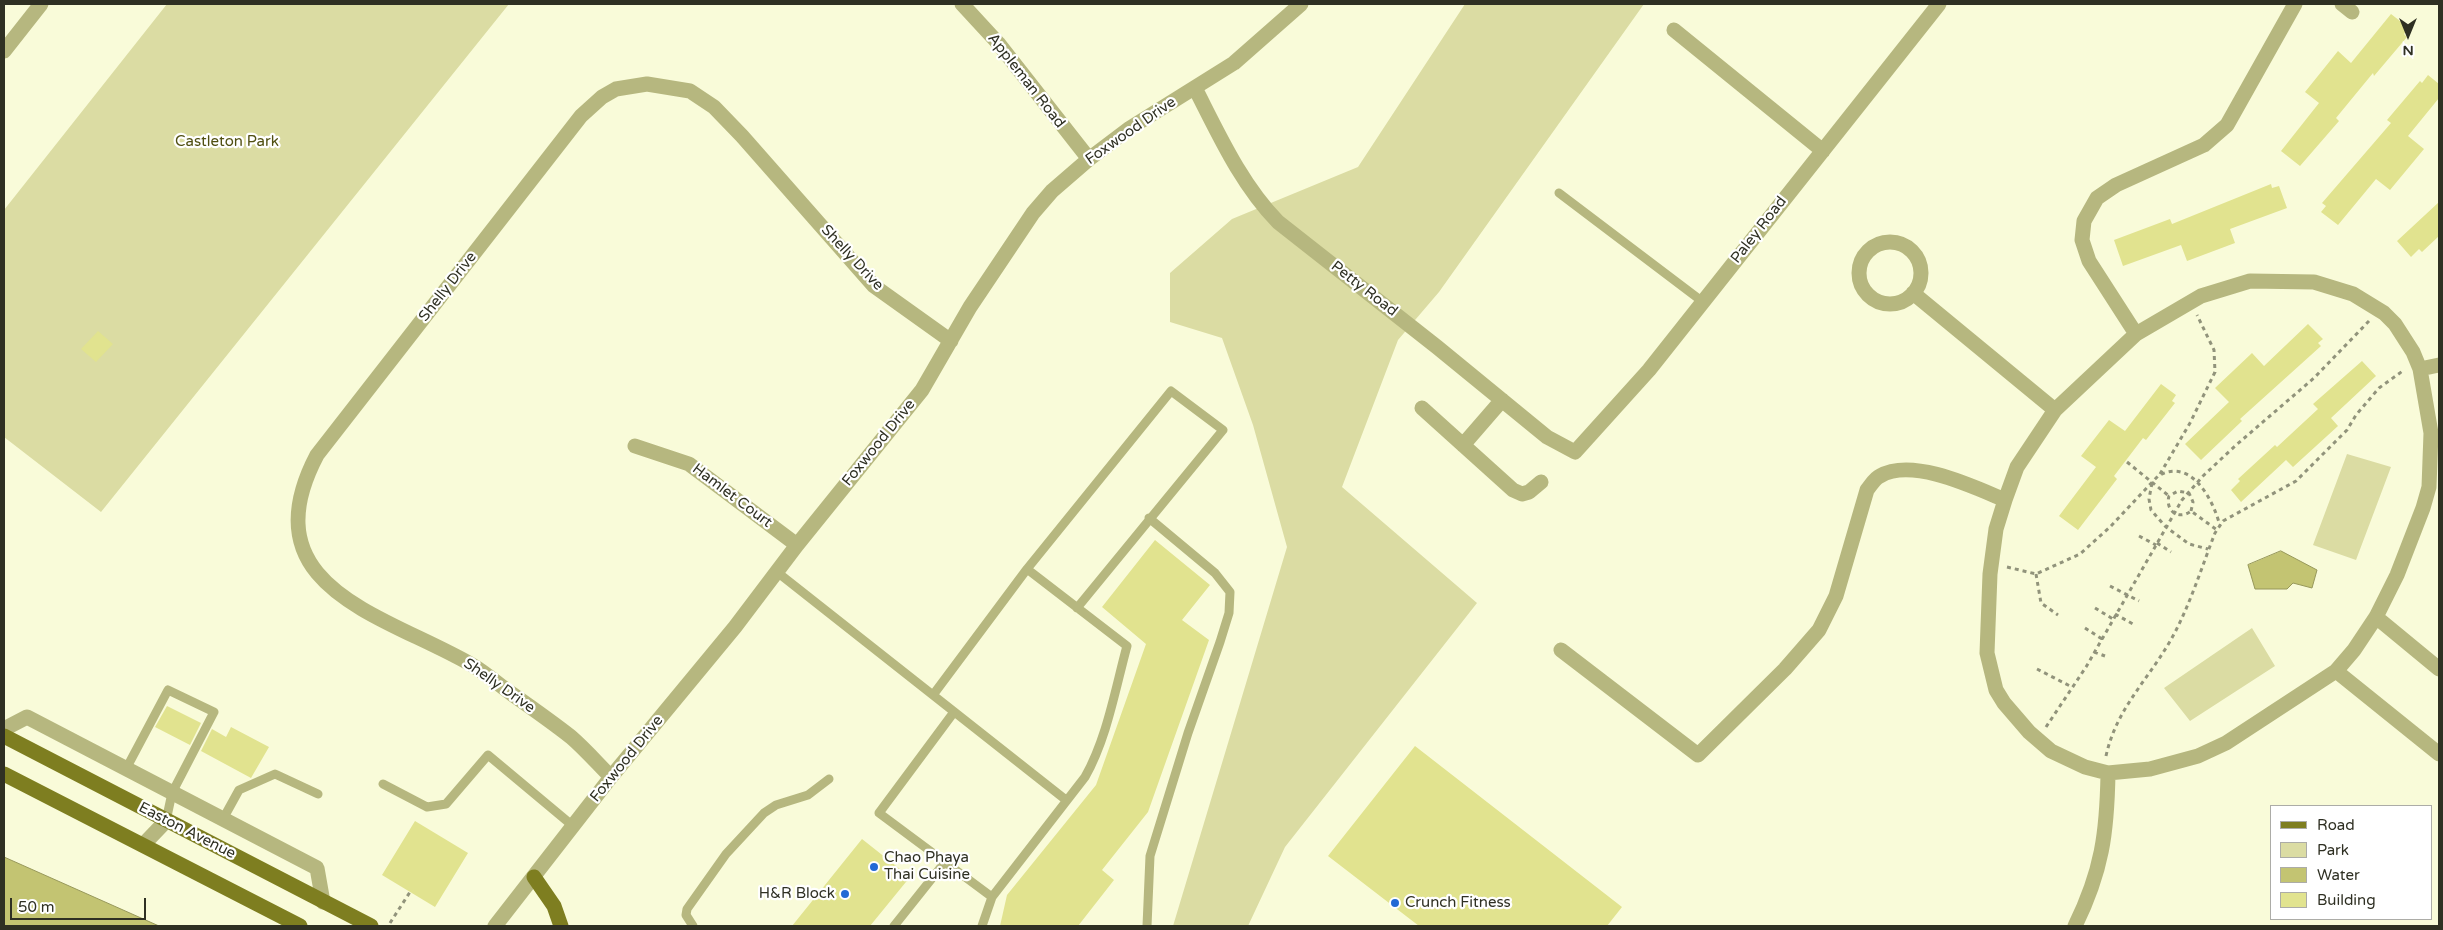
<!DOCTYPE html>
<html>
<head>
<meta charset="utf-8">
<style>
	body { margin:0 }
	#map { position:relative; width:2443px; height:930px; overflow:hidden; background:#f9fbd9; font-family:"Varela Round",sans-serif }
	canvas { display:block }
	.frame { position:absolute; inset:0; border:5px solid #2f3023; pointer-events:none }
	.legend { position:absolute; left:2270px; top:805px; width:162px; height:115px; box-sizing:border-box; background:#fff; border:1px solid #acaca7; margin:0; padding:6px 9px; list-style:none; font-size:15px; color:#2f3023 }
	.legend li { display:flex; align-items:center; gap:10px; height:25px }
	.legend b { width:25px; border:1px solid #acaca7 }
	.north { position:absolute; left:2383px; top:10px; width:50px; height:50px; -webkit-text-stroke:4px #fff; paint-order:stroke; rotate:180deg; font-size:14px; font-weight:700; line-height:20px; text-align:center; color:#2f3023 }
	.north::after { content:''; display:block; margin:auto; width:18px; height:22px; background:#2f3023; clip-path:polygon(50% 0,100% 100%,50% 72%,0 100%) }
	.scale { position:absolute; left:10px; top:898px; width:136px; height:22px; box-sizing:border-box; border:2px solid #2f3023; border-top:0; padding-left:6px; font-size:15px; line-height:18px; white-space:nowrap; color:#2f3023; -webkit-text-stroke:4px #fff; paint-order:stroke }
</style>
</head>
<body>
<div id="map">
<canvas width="2443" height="930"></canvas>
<div class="frame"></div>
<ul class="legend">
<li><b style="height:6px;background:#7e7e20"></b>Road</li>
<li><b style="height:14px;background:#dbdca3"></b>Park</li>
<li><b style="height:14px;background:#c3c472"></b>Water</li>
<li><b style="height:14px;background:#e1e38f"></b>Building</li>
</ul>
<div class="north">N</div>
<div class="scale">50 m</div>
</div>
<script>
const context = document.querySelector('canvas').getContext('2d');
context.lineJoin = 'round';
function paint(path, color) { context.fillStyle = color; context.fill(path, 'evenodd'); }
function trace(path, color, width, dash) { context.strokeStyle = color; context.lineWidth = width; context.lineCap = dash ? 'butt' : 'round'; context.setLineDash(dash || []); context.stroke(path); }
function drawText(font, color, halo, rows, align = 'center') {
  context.font = font + ' "Varela Round",sans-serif'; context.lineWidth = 4.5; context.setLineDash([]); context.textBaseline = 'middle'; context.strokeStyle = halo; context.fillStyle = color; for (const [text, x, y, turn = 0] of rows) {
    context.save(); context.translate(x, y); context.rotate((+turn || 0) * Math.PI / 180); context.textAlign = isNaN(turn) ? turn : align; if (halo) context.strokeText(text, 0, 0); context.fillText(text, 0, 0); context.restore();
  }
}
paint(new Path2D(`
	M167 4H509L101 512 4 437V210Z
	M1465 4H1644L1439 292 1398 340 1342 487 1477 603 1285 847 1248 926H1173L1287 547 1253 425 1222 338 1170 322V273L1232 219 1358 167Z
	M2347 454 2391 467 2356 560 2313 545Z
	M2252 628 2275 666 2190 721 2164 688Z`), '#dbdca3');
const water = new Path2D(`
	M2281 551 2317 570 2312 588 2293 583 2287 589H2255L2248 565Z
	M4 857 159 926H4Z`);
paint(water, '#c3c472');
trace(water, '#97985a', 1);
paint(new Path2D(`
	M2391 14 2409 28 2404 34 2407 37 2374 76 2373 73 2336 118 2339 121 2300 166 2281 151 2319 103 2305 92 2338 51 2351 63Z
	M2428 75 2439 84V98L2408 136 2424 149 2390 190 2376 179 2338 225 2321 212 2326 206 2322 203 2391 123 2387 120 2420 81 2422 83Z
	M2271 184 2272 188 2279 186 2287 208 2230 229 2235 243 2187 261 2181 245 2123 266 2114 240 2170 219 2172 224Z
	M2439 202V236L2422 252 2419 249 2411 257 2397 241Z
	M2308 324 2323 339 2318 343 2321 346 2240 419 2242 421 2201 460 2185 444 2229 402 2215 388 2252 353 2264 366Z
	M98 331 113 344 96 362 81 349Z
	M2362 361 2376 376 2331 418 2338 426 2293 467 2286 460 2241 502 2231 490 2240 481 2238 479 2275 445 2277 447 2318 409 2313 404Z
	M2161 384 2176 395 2172 401 2175 403 2146 440 2143 438 2114 476 2117 479 2078 530 2059 516 2096 467 2081 456 2109 420 2125 431Z
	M1155 540 1210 585 1182 620 1209 640 1148 812 1102 870 1114 880 1078 926H1000L1007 895 1096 785 1146 644 1102 607Z
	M167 706 201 723 190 745 155 727Z
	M231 727 269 747 251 778 201 751 212 729 226 737Z
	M1415 746 1622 907 1607 926H1419L1328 856Z
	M415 821 468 853 435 907 382 875Z
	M862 839 910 877 870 926H792Z`), '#e1e38f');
trace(new Path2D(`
	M2127 462 2169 496
	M2160 474 2190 423 2215 372 2214 350 2197 315
	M2152 483 2149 499 2151 510 2166 527 2189 544 2208 549
	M2191 511 2193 502 2189 493 2178 491 2169 496C2165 510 2178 521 2191 511L2217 530
	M2139 536 2156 545
	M2157 543 2171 552
	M2007 567 2036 574 2080 554 2110 527 2158 476C2191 457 2213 499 2220 526
	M2036 574 2041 603 2058 615
	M2110 586 2139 601
	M2095 608 2113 619
	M2115 614 2133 624
	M2085 628 2102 639
	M2094 652 2105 656
	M2037 669 2072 687
	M2046 727 2086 667 2182 500 2203 476 2235 446 2314 378 2369 321
	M2106 756C2116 710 2146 682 2169 643 2188 611 2201 569 2215 533L2223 521 2296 481 2347 430 2356 415 2379 388 2404 370
	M390 923 410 892`), '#91937b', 3, [4, 4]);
trace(new Path2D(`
	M1559 193 1703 302
	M777 572 1066 800
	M933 695 1027 569
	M954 712 879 813 992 897
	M126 769 168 690 214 712 172 793 166 821
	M383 784 427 807 446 804 488 755 573 826
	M223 819 239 790 275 774 318 794
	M693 926 686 915 687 909 726 854 764 813 776 805 808 795 829 779
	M894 926 945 862
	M982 926 992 897 1085 777C1107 738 1115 690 1127 646L1027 569 1171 391 1223 430 1077 608
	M1147 926 1150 856 1188 733 1220 642 1229 613 1230 592 1215 573 1149 518`), '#b6b77f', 9);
trace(new Path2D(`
	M962 4 998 43 1089 159
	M2342 4 2352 12
	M1674 30 1823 151
	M4 51 41 4
	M1195 88C1219 135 1241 184 1278 222L1437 347 1547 437 1575 452 1649 370 1939 4
	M1859 273a31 31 0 1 1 62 0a31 31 0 1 1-62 0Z
	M2250 281 2314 282 2353 294 2384 313 2395 324 2413 352 2420 369 2431 433 2429 487 2423 508 2397 575 2376 617 2354 650 2336 671 2226 743 2198 756 2150 769 2108 773 2085 767 2051 751 2029 732 2004 703 1996 690 1987 653 1990 574 1996 529 2005 500 2017 467 2055 410 2136 334 2201 296Z
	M1913 293 2055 410
	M2136 334 2089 261 2082 240 2084 221 2097 198 2116 185 2204 145 2227 125 2295 4
	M2420 369 2439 365
	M1422 408 1513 490 1522 494 1529 492 1541 482
	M1463 445 1502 400
	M635 446 689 464 797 545
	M2376 617 2439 669
	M1561 650 1698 755 1785 669 1819 630 1836 596 1867 490C1871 485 1875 478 1880 476 1912 457 1974 487 2005 500
	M2336 671 2439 754
	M4 729 27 717 317 868 323 902
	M611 777C598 764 585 749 571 737 552 722 532 708 512 694 499 685 486 673 472 665 386 615 247 588 317 455L581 116 602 97 616 89 647 84 690 91 714 107 742 136 874 286 951 341
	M143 845 166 821
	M495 926 611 777 735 627 797 545 922 390 970 307 1033 213 1052 191 1089 159 1130 128 1234 63 1301 4
	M2075 926C2102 871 2107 833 2108 773`), '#b6b77f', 15);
trace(new Path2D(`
	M4 736 371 926
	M4 774 300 926
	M534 877 554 906 561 926`), '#7e7e20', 15);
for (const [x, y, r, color] of [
	[874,867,5,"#2269d5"],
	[845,894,5,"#2269d5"],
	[1395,903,5,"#2269d5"]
]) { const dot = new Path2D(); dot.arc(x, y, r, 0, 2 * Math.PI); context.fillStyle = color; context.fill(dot); trace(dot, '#fff', 2); }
drawText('15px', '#2f3023', '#fff', [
	["Appleman Road",1026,81,52],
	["Foxwood Drive",1131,131,-35],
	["Paley Road",1759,230,-52],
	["Shelly Drive",852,258,47],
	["Shelly Drive",448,287,-52],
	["Petty Road",1364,289,38],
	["Foxwood Drive",879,443,-51],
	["Hamlet Court",732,496,37],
	["Shelly Drive",499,686,35],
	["Foxwood Drive",627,759,-51],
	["Easton Avenue",187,831,27]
]);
drawText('15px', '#504f11', '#fff', [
	["Castleton Park",227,142]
]);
drawText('15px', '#2f3023', '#fff', [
	["Chao Phaya",884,858],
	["Thai Cuisine",884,875],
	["H&R Block",835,894,"right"],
	["Crunch Fitness",1405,903]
], 'left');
</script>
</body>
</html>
